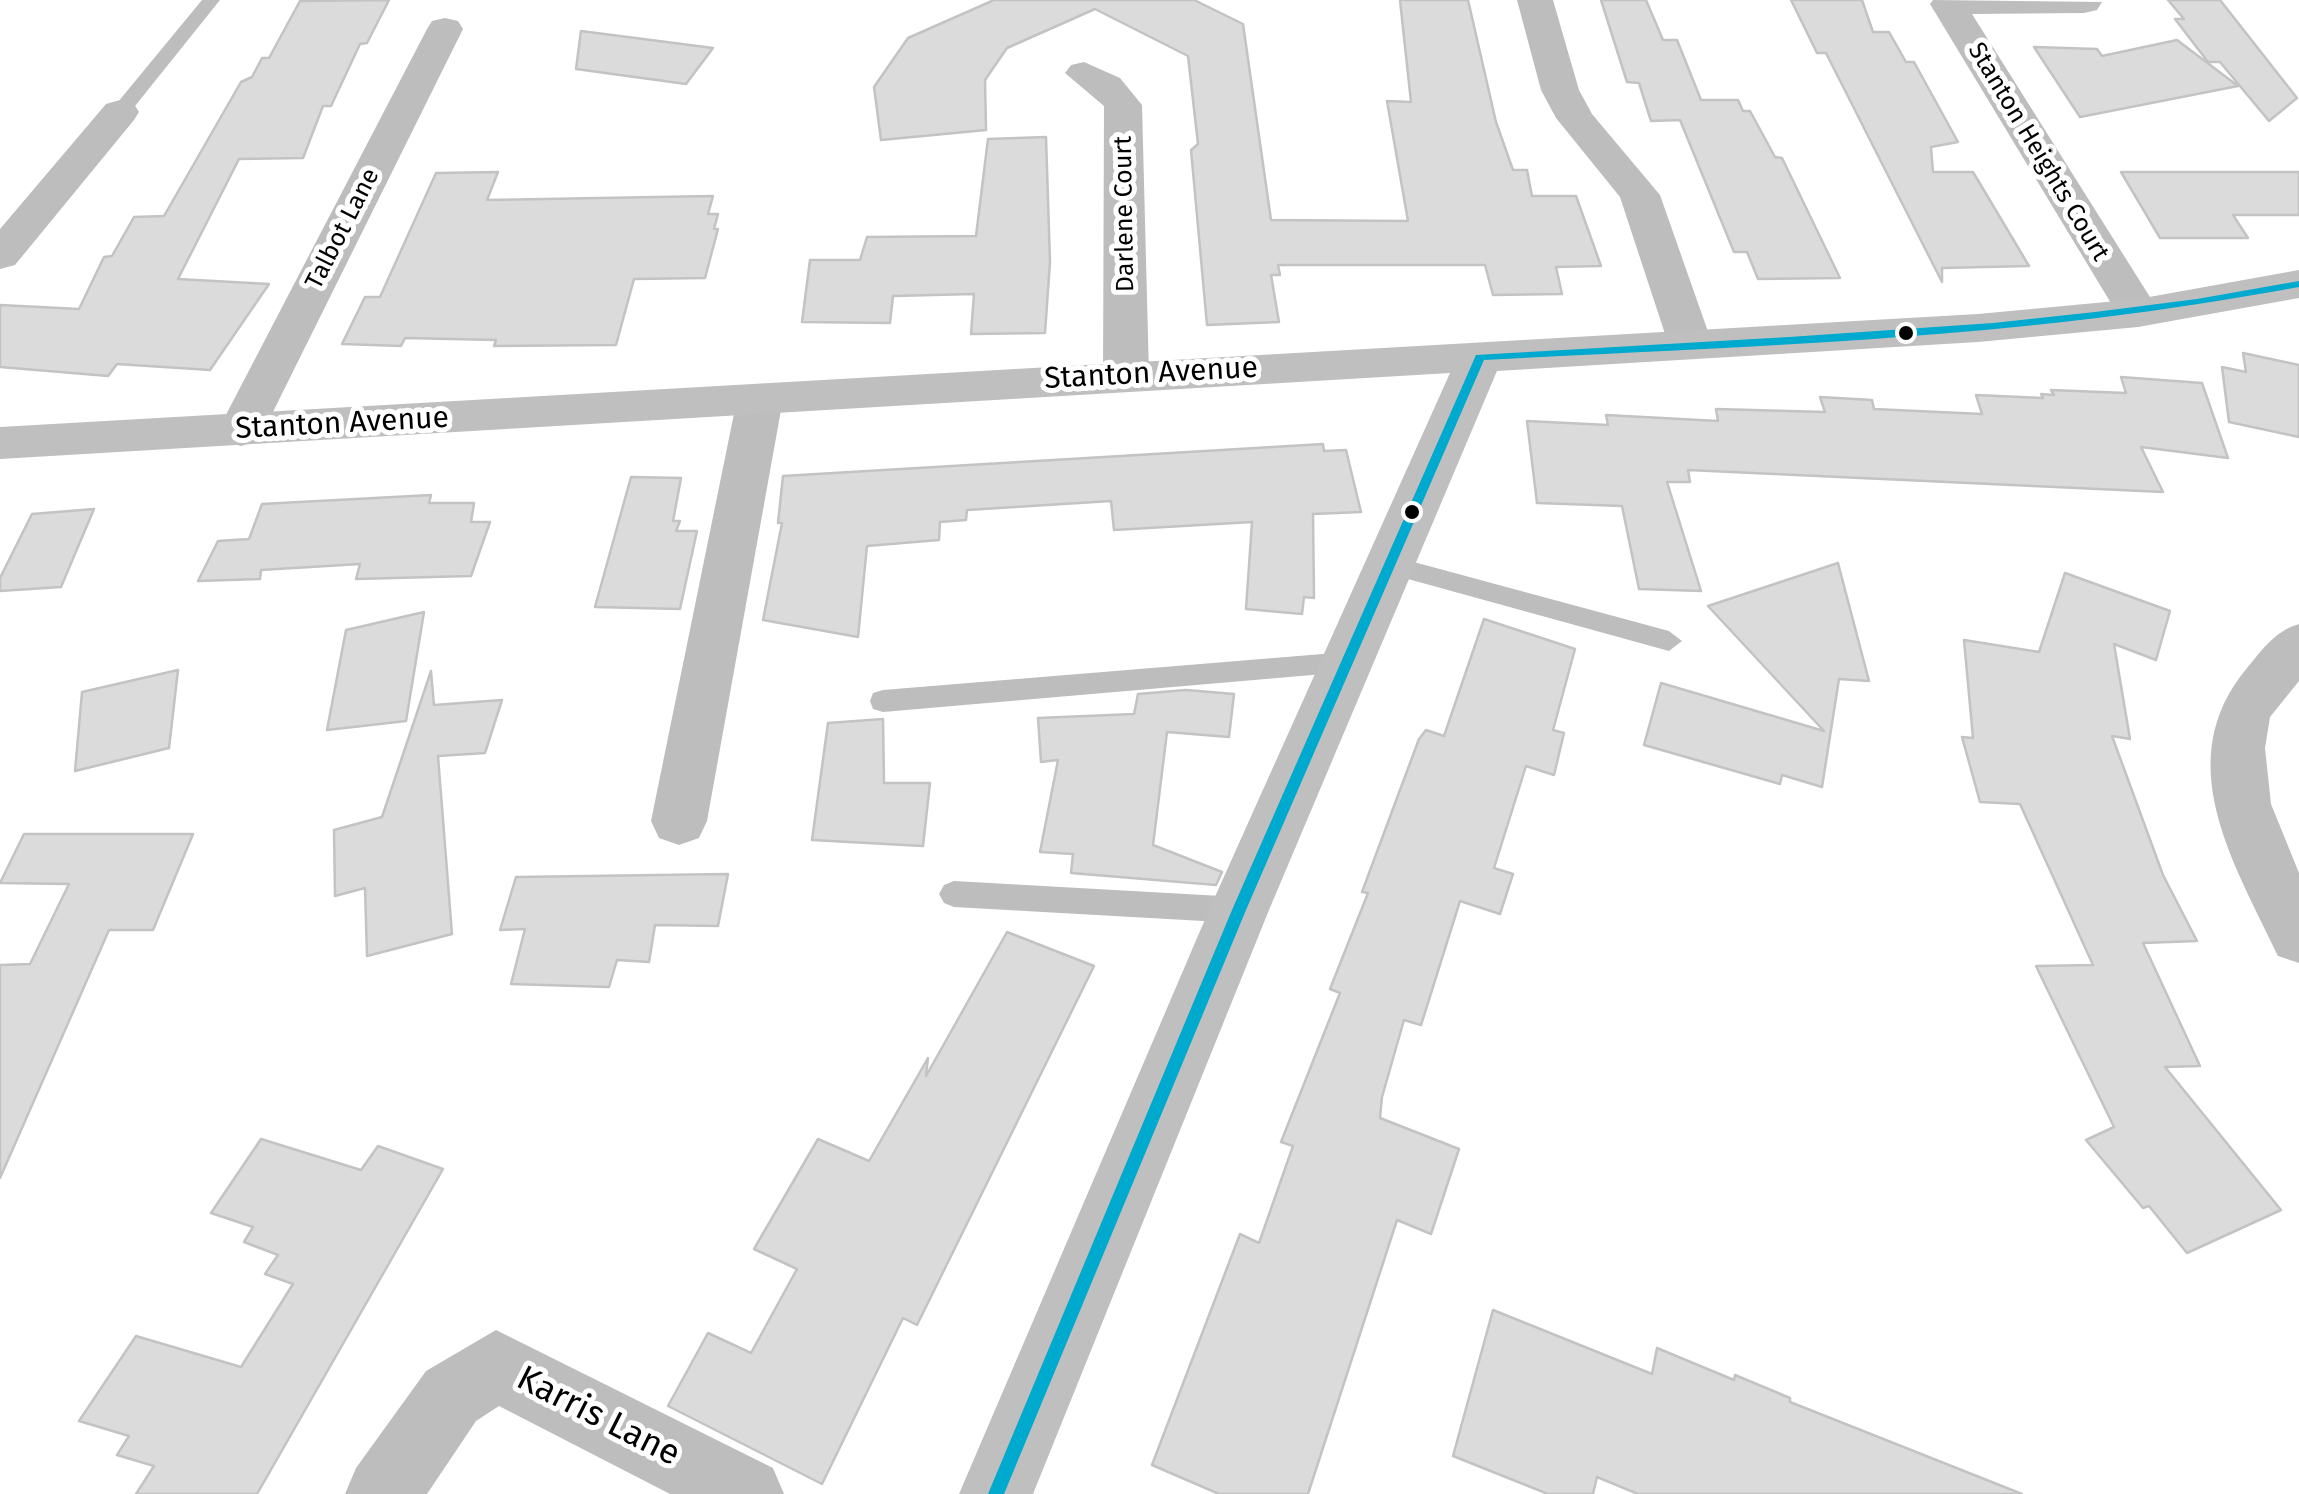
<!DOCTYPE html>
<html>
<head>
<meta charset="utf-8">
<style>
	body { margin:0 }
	canvas { display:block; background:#fff }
</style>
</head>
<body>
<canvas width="2299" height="1494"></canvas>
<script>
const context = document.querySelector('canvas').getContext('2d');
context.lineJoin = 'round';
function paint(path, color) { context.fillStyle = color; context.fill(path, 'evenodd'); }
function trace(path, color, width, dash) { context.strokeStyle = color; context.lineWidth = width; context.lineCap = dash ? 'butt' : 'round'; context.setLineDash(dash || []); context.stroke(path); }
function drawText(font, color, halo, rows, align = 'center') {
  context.font = font + ' "Fira Sans",sans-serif'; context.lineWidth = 10; context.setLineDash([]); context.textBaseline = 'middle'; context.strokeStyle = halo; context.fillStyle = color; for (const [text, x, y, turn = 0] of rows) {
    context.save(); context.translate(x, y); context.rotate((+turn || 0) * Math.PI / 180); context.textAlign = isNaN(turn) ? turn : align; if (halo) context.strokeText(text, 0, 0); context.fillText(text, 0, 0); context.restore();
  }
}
const building = new Path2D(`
	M389 0 367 43 360 44 331 106H323L303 158 239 159 178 279 269 284 210 370 117 364 108 376 0 367V305L79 309 104 257 112 256 134 217 164 216 241 82 252 77 262 58H269L300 1Z
	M994 0H1194L1243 24 1271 220 1408 221 1387 101 1411 102 1400 0H1468L1496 122 1513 170H1527L1532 196H1576L1601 266 1556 267 1562 294 1493 295 1485 265H1278L1280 275H1271L1279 322 1207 325 1191 150 1198 144 1188 56 1095 9 1007 48 985 80 986 130 881 140 874 87 908 38Z
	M1601 0H1646L1663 40H1677L1701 100H1738L1743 111H1750L1775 157 1782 158 1840 278 1758 279 1747 252H1734L1680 120 1651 121 1639 83 1627 82Z
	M1791 0H1862L1873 32H1889L1906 62H1914L1958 142 1931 147 1933 172H1973L2029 266 1942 268V282L1826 53H1817Z
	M2168 0H2220L2297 98 2269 121 2220 62H2208L2175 19H2184Z
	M581 31 713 48 686 84 576 69Z
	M2177 40 2238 86 2080 117 2034 47 2097 49 2102 56Z
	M1046 137 1050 262 1045 333 971 334 974 294 893 296 890 323 802 322 810 260H860L867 237 976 236 988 139Z
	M498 172 487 200 713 196 708 214H718L714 229H718L705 278 634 279 616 345 494 346 496 340 405 338 401 346 342 344 365 297H380L436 173Z
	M2121 172H2299V215H2233L2248 238H2160Z
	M2243 353 2299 365V437L2229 422 2222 367 2246 372Z
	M2121 377 2202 383 2228 458 2141 447 2163 492 1688 470 1690 482H1667L1701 591 1639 589 1622 506 1537 503 1527 421 1608 425 1606 415 1718 421 1716 409 1825 412 1820 397 1872 400 1874 409 1982 414 1976 395 2043 398 2041 394 2054 395 2051 390 2126 393Z
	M1323 444 1324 451 1346 450 1361 512 1313 514 1314 598 1304 597 1302 614 1246 609 1252 522 1114 530 1111 501 967 510 966 520 940 522 939 540 867 546 858 637 763 620 782 523H778L783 476Z
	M631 477 681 478 673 521H680L676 531H697L680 609 595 607Z
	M431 495 429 503H474L471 522H490L471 576 356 579 360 564 261 570 260 579 198 581 218 541 249 539 262 504Z
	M94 509 61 587 0 591V578L32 514Z
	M1838 563 1869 681 1839 679 1822 787 1782 775 1780 784 1644 745 1661 683 1824 731 1708 606Z
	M2065 573 2170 611 2156 660 2114 644 2130 739 2112 736 2163 875 2197 941 2143 943 2200 1066 2165 1067 2281 1210 2187 1253 2149 1206 2143 1208 2086 1140 2114 1127 2036 966 2093 965 2020 804 1980 802 1962 737 1973 738 1964 640 2039 652Z
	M424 612 406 721 327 730 346 630Z
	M1484 619 1575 649 1553 730 1564 733 1554 775 1526 766 1494 868 1513 874 1500 914 1460 901 1421 1025 1404 1020 1382 1097 1380 1118 1459 1149 1431 1234 1397 1220 1308 1494H1219L1152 1465 1240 1234 1259 1243 1293 1146 1281 1142 1340 993 1330 989 1368 893 1362 892 1419 739 1426 730 1444 736Z
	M178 670 169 748 75 771 82 692Z
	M431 671 434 705 502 700 485 753 438 756 452 934 367 956 365 888 335 896 334 830 382 817Z
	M1186 690 1234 694 1229 737 1167 732 1153 845 1222 872 1216 885 1071 873 1073 854 1040 852 1058 760 1041 762 1038 718 1134 714 1138 694Z
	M883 719 884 783H930L923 846 812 840 828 723Z
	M24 834H193L153 930H109L0 1178V965L30 964 69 884 0 883Z
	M728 874 718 926 655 925 649 962 617 960 609 987 511 984 525 929 500 930 516 877Z
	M1007 932 1094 966 917 1325 903 1318 822 1484 668 1406 708 1333 751 1353 797 1269 754 1249 818 1139 869 1161 928 1058 926 1076Z
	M261 1139 361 1170 378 1146 443 1169 257 1494H136L154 1466 117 1455 129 1436 79 1421 136 1336 241 1367 293 1284 265 1274 278 1255 244 1242 253 1227 211 1213Z
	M1493 1310 1652 1374 1657 1348 1734 1380 1735 1375 1790 1398V1402L2022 1494H1638L1597 1477 1593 1494H1548L1453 1456Z`);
paint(building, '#dbdbdb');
trace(building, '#c3c3c3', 2.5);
paint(new Path2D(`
	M202 0H220L127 116H113V108Z
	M1388 555 1669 631 1682 641 1669 651 1379 571 1375 564Z
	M1347 652 1360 662 1347 672 883 712 873 709 870 701 873 693 883 690Z
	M954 881 1239 897 1249 901 1254 910 1249 919 1239 923 954 907 944 903 939 894 944 885Z`), '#bdbdbd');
paint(new Path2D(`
	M1517 0H1553L1579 90 1592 114 1660 195 1712 343 1706 353 1690 358 1674 353 1668 343 1620 197 1556 118 1541 90Z
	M1933 0 2102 2 2097 10 2084 13 1972 14 2160 313 2153 323 2138 327 2123 323 1930 4Z
	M445 18 458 21 463 29 264 430 258 441 241 446 224 441 218 430 427 29 432 21Z
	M1084 62 1120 78 1142 105 1149 375 1142 386 1126 390 1110 386 1103 375 1104 106 1065 73 1071 65Z
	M120 100 134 104 139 112 134 120 15 265 0 269V229L106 104Z
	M760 384 776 388 783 399 707 821 699 838 679 845 659 838 651 821 737 399 744 388Z
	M2299 624V681L2270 717 2265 748 2271 804 2299 873V963L2278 956C2234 863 2169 761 2247 668 2263 649 2275 631 2299 624Z
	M496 1330 773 1468 784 1494H670L499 1406 476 1421 427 1494H345L356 1468 426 1371Z`), '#bdbdbd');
paint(new Path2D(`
	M2299 270V298L2138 327 1978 342 1497 371 1269 910 1033 1494H959L1209 910 1450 373 0 459V427L1978 314 2138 299Z`), '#bfbfbf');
paint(new Path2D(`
	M2299 281V287C2232 299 2164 310 2097 318 1893 343 1688 349 1484 360L1246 910 1004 1494H988L1232 910 1476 355 1789 337 1993 323 2095 312 2197 299Z`), '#00a9ce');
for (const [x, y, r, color] of [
	[1906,333,9,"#000"],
	[1412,512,9,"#000"]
]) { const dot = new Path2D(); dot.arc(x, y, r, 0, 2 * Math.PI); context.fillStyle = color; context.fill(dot); trace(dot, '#fff', 4); }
drawText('25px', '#000', '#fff', [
	["Stanton Heights Court",2038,152,59],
	["Darlene Court",1125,214,-91],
	["Talbot Lane",343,229,-63]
]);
drawText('30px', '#000', '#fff', [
	["Stanton Avenue",1151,374,-3],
	["Stanton Avenue",342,424,-3]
]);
drawText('35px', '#000', '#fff', [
	["Karris Lane",598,1417,27]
]);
</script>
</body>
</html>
